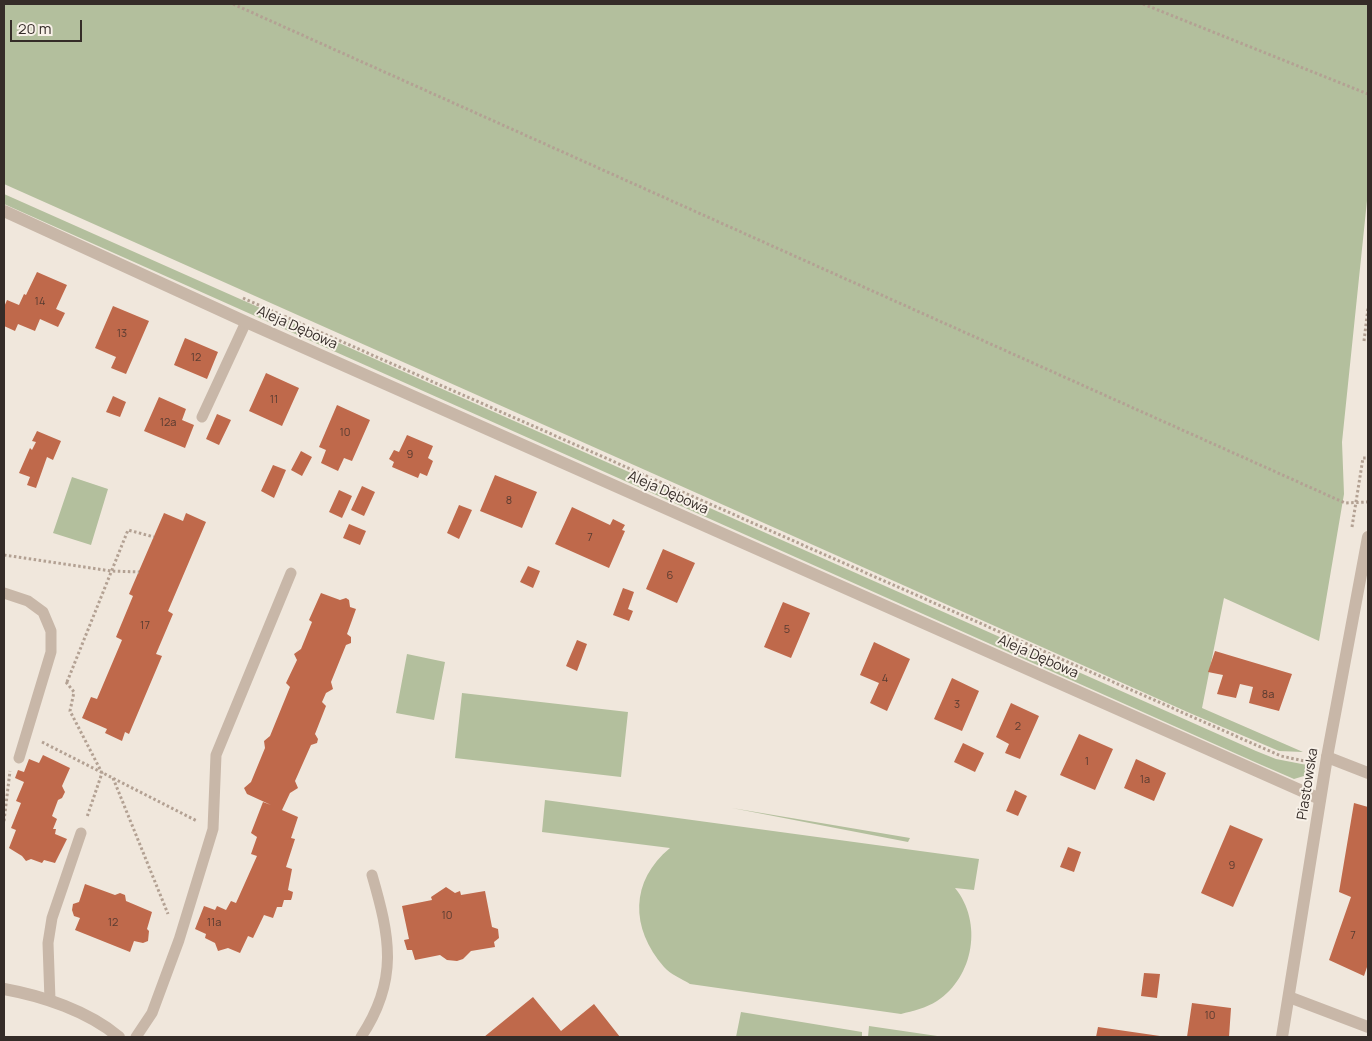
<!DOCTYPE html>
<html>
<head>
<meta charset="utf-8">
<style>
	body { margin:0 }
	#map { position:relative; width:1372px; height:1041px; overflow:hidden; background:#f0e7dc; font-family:Manrope,sans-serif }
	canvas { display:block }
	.frame { position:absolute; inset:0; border:5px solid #352c28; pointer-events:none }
	.scale { position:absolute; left:10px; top:20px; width:72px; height:22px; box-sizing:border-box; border:2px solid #352c28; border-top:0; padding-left:6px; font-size:15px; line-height:18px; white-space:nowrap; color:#352c28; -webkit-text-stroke:4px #f8f1e8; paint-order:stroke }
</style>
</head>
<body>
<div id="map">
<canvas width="1372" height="1041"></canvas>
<div class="frame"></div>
<div class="scale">20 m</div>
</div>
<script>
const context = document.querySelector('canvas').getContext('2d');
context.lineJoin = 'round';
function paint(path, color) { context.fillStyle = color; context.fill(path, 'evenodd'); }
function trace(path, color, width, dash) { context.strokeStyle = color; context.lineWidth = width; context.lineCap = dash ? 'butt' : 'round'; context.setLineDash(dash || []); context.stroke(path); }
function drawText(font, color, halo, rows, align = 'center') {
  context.font = font + ' Manrope,sans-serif'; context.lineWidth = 4; context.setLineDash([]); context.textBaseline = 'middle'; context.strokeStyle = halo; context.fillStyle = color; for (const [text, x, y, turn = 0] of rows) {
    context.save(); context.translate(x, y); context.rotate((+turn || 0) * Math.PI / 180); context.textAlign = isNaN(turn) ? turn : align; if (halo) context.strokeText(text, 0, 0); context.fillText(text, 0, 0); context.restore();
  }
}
paint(new Path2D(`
	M4 4H1368V191L1342 442 1344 494 1319 641 1224 598 1202 708 1303 752 1279 751 1192 714 4 184Z
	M4 194 1256 751 1276 759 1307 765 1304 776 1294 779 1257 763 4 204Z
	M72 477 108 489 91 545 53 533Z
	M407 654 445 662 434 720 396 713Z
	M462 693 628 712 621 777 455 758Z
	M545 800 979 859 974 890 955 888C983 922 974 977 937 1001 926 1008 913 1011 901 1014L690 984C682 979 670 974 664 967 630 928 630 881 670 848L542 832Z
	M732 808 910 838 908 842Z
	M741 1012 862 1032V1037H736Z
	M869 1026 944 1037H868Z`), '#b3bf9d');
paint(new Path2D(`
	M37 272 67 285 56 309 65 313 58 327 40 319 35 331 18 324 15 331 4 326V307L7 300 19 305 24 294 26 295Z
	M113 306 149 321 126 374 111 368 116 357 95 348Z
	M185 338 218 352 207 379 174 365Z
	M266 373 299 388 282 426 249 411Z
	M113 396 126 402 120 417 106 412Z
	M159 397 186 409 182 420 194 425 185 448 144 431Z
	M337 405 370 420 352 461 344 458 338 471 321 463 326 450 319 447Z
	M217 414 231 420 219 445 206 439Z
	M37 431 61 441 53 460 47 457 36 488 27 485 30 477 19 473 30 448 32 450 36 442 32 441Z
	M407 435 433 446 428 458 433 461 427 476 420 473 418 478 392 467 394 462 389 459 394 450 399 452Z
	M301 451 312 457 302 476 291 470Z
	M273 465 286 470 274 498 261 491Z
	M495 475 537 492 522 528 480 511Z
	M362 486 375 492 364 516 351 510Z
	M339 490 352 496 342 518 329 512Z
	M459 505 472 510 459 539 447 533Z
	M572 507 610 525 613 519 625 525 622 530 625 531 609 568 555 544Z
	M164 513 183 521 186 513 206 522 168 611 173 614 156 654 162 656 129 734 125 732 122 741 105 733 107 729 82 718 91 697 97 699 122 640 116 637 133 596 129 594Z
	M349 524 366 531 360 545 343 538Z
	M663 549 695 563 677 603 646 589Z
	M528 566 540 571 533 588 520 582Z
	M623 588 634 592 628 609 633 611 629 621 613 615Z
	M321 593 340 600 346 598 349 600 350 607 356 609 347 634 351 637V643L346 645 331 682 333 689 326 693 322 702 326 706 315 734 318 739 317 743 311 745 295 781 298 788 290 793 282 810 298 817 291 838 295 839 286 867 292 869 288 890 293 892 292 897 291 900H284L282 907H277L273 918 264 915 253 938 248 936 240 953 228 948 218 951 215 943 205 938 206 934 195 929 204 906 215 910 217 906 226 910 231 901 236 903 257 856 251 854 257 837 251 833 263 802 271 805 247 794 244 788 251 782 265 748 264 741 270 736 290 687 286 683 297 660 294 654 301 649 312 622 309 620Z
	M783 602 810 613 791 658 764 647Z
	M577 640 587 644 577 671 566 666Z
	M874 642 910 659 887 711 870 703 879 683 860 675Z
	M1215 651 1292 674 1279 711 1249 703 1253 687 1240 684 1236 698 1217 694 1223 675 1208 672Z
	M952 678 979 691 962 731 934 719Z
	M1011 703 1039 716 1020 759 1005 753 1009 744 996 737Z
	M1079 734 1113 749 1095 790 1060 775Z
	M963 743 984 753 975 772 954 762Z
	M43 755 70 768 62 786 65 792 62 798 58 800 52 816 57 819 53 829H56L55 834 67 839 55 863 44 860 42 863 31 859 26 861 22 856 9 848 16 830 11 828 21 803 16 801 24 782 15 778 18 770 24 772 29 759 39 763Z
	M1136 759 1166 773 1154 801 1124 788Z
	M1015 790 1027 796 1018 816 1006 811Z
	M1354 803 1368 807V964L1364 976 1329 960 1351 897 1339 892Z
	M1230 825 1263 839 1233 907 1201 893Z
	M1068 847 1081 852 1074 872 1060 867Z
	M85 884 115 895 120 893 125 895 126 901 152 912 147 929 149 931 148 941 143 943 134 941 130 952 75 930 80 918 74 916 72 910 73 904 79 902Z
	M446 887 455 893 460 891 461 895 485 891 492 927 498 929 499 938 494 942 495 947 471 951 463 959 457 961 447 960 440 955 415 960 412 950H407L404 940 409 939 402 906 432 900 431 897Z
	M1144 973 1160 974 1157 998 1141 996Z
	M533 997 561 1031 594 1004 620 1037H484Z
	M1192 1003 1231 1008 1229 1037H1187Z
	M1098 1027 1160 1036V1037H1096Z`), '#bf694b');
trace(new Path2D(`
	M233 4 1345 503 1368 502
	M1143 4 1368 94
	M243 298 1281 756 1309 762
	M1364 341 1368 308
	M1352 527 1363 458H1368
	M4 555 111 571 139 572
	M66 682 74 692 70 711 102 773 87 817
	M67 682 128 530 154 537
	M42 742 197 821
	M113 778 168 914
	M4 821 10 771`), '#b3a193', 3, [2.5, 2.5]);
trace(new Path2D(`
	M202 417 246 322
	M4 593 28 601 43 612 51 631V652L19 758
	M50 1000 48 943 52 918 81 833
	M136 1037 152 1013 179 940 213 829 216 755 291 573
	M361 1037C399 980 390 937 372 875`), '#c8b7a8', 11);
trace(new Path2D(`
	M4 211 246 322 1320 799
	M1327 757 1368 773
	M1289 997 1368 1027`), '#c8b7a8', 12);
trace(new Path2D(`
	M4 989C43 996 88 1011 119 1037
	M1282 1037 1327 757 1368 537`), '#c8b7a8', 12);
drawText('11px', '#583b31', null, [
	["14",40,302],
	["13",122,334],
	["12",196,358],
	["11",274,400],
	["12a",168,423],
	["10",345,433],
	["9",410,455],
	["8",509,501],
	["7",590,538],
	["6",670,576],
	["17",145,626],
	["5",787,630],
	["4",885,679],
	["8a",1268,695],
	["3",957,705],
	["2",1018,727],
	["1",1087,762],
	["1a",1145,780],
	["9",1232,866],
	["10",447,916],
	["12",113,923],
	["11a",214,923],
	["7",1353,936],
	["10",1210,1016]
]);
drawText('14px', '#352c28', '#f8f1e8', [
	["Aleja Dębowa",297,328,24],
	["Aleja Dębowa",668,493,24],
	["Aleja Dębowa",1038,657,24],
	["Piastowska",1308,784,-81]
]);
</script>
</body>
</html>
